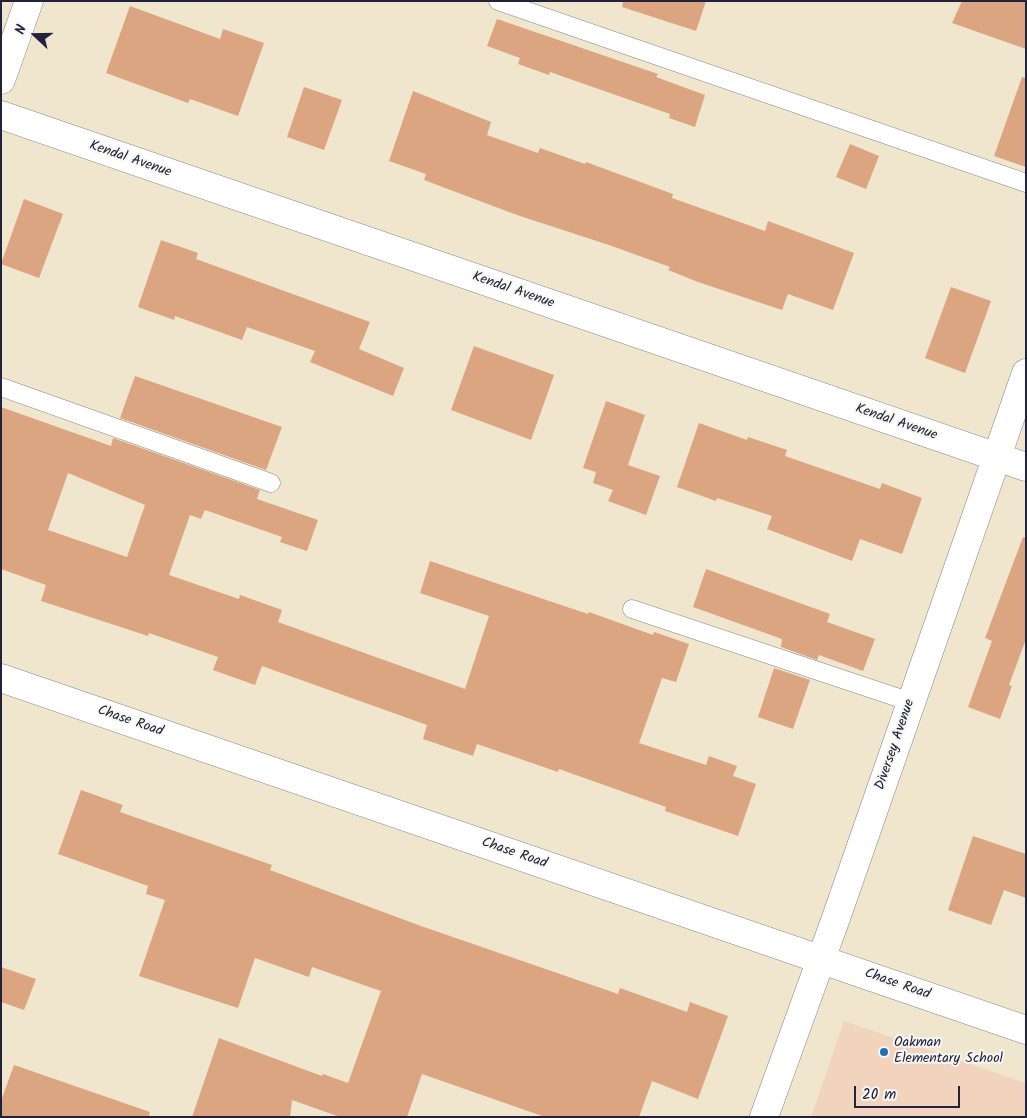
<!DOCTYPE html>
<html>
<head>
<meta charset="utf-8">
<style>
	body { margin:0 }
	#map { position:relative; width:1027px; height:1118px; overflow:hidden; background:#efe6cd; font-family:Kalam,sans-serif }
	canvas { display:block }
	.frame { position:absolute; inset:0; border:2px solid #22223b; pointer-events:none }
	.north { position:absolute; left:10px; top:10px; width:50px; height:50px; -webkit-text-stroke:4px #f6f6f2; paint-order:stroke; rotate:291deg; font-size:14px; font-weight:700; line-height:20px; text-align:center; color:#22223b }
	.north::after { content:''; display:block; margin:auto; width:18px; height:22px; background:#22223b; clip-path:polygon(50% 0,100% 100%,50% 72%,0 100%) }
	.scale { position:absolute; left:854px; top:1086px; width:106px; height:22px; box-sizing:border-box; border:2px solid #22223b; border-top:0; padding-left:6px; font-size:15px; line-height:18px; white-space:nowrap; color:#22223b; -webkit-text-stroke:4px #f6f6f2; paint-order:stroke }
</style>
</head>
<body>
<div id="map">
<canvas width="1027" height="1118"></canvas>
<div class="frame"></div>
<div class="north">N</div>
<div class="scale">20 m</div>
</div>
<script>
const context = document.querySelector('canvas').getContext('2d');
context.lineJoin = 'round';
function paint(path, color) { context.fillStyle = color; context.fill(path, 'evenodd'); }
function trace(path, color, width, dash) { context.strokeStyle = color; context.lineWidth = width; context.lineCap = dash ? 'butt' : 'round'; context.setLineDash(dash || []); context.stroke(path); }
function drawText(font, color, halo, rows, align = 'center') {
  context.font = font + ' Kalam,sans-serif'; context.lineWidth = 4; context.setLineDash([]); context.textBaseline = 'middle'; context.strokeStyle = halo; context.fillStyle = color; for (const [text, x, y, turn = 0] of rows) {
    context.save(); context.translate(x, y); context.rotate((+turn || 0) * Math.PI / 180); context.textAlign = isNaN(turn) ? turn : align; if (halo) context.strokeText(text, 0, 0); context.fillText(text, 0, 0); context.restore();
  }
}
paint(new Path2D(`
	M844 1021 1026 1083V1117H811Z`), '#f2d4be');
paint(new Path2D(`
	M623 1H706L696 31 622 7Z
	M962 1H1026V49L952 23Z
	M130 6 220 39 223 29 264 43 238 116 190 99 188 103 106 73Z
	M497 19 658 74 656 77 705 95 695 127 669 118 670 114 550 72 549 75 518 64 520 58 487 46Z
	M1022 77 1026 78V167L994 156Z
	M304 87 342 100 324 150 287 137Z
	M413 91 491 122 487 135 538 153 540 148 585 164 586 162 673 194 672 198 765 231 768 221 854 253 833 310 788 294 782 310 698 282 668 270 670 267 609 245 517 215 424 180 426 174 389 161Z
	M850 144 879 156 866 189 836 177Z
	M24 199 63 214 39 278 1 264Z
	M161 240 198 253 196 259 370 322 359 349 404 368 393 396 310 362 315 351 247 327 242 340 175 316 174 320 138 307Z
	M951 287 991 301 965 373 925 358Z
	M474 346 554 375 531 440 451 410Z
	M135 376 282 427 266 470 120 418Z
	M606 401 645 415 628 465 660 476 646 515 608 501 613 490 593 483 596 472 583 468Z
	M1 407 111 446 113 438 260 490 257 499 318 520 307 551 280 542 282 537 205 510 201 519 190 515 169 575 239 599 240 595 282 610 278 622 465 689 489 616 420 593 430 561 588 614 589 612 653 635 654 632 689 644 676 682 662 678 639 743 706 765 709 756 737 766 733 776 756 784 738 836 665 811 666 807 559 769 558 772 477 744 473 756 423 739 427 725 262 666 255 685 213 670 218 657 149 633 148 636 41 601 46 585 1 569ZM68 473 145 505 127 557 48 530Z
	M699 423 747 440 748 437 787 450 785 456 880 489 882 483 922 498 902 554 860 539 852 561 767 529 772 516 717 498 716 501 677 487Z
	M1023 537 1026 538V639L1009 685 1012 686 1000 719 968 707 992 641 985 638Z
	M706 569 830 614 827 622 875 639 863 671 819 655 817 660 781 647 782 639 693 607Z
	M774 668 810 680 793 729 758 717Z
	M81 790 123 805 120 812 272 865 270 870 421 926 618 994 620 988 687 1012 690 1002 728 1016 698 1099 652 1081 639 1117H545L422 1074 407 1117H340L292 1100 290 1117H192L219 1038 322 1076 323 1074 348 1083 381 991 312 967 309 977 255 958 238 1008 139 976 165 900 146 894 148 886 58 854Z
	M973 836 1026 854V898L1004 890 991 925 948 910Z
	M1 967 36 979 24 1010 1 1002Z
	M14 1065 150 1112 149 1117H1V1101Z`), '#dca581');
const service = new Path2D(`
	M498 1 1026 183
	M1 387 271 483
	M632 609 911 702`);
const minor = new Path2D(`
	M1 80 29 1
	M1 115 1026 467
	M764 1117 836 918 1026 373`);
const tertiary = new Path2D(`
	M1 678 1026 1030`);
trace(service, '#888484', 19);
trace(minor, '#888484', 29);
trace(tertiary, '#888484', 29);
trace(service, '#fff', 18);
trace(minor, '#fff', 28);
trace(tertiary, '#fff', 28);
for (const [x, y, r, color] of [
	[884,1052,5,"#1f6fb2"]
]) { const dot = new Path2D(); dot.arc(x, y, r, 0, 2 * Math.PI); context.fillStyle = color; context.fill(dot); trace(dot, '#f6f6f2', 2); }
drawText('14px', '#22223b', '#f6f6f2', [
	["Kendal Avenue",130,160,19],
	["Kendal Avenue",513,291,19],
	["Kendal Avenue",896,423,19],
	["Chase Road",130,722,19],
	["Diversey Avenue",896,745,-71],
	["Chase Road",514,854,19],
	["Chase Road",897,985,19]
]);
drawText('14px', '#22223b', '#f6f6f2', [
	["Oakman",894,1044],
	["Elementary School",894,1060]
], 'left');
</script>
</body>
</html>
